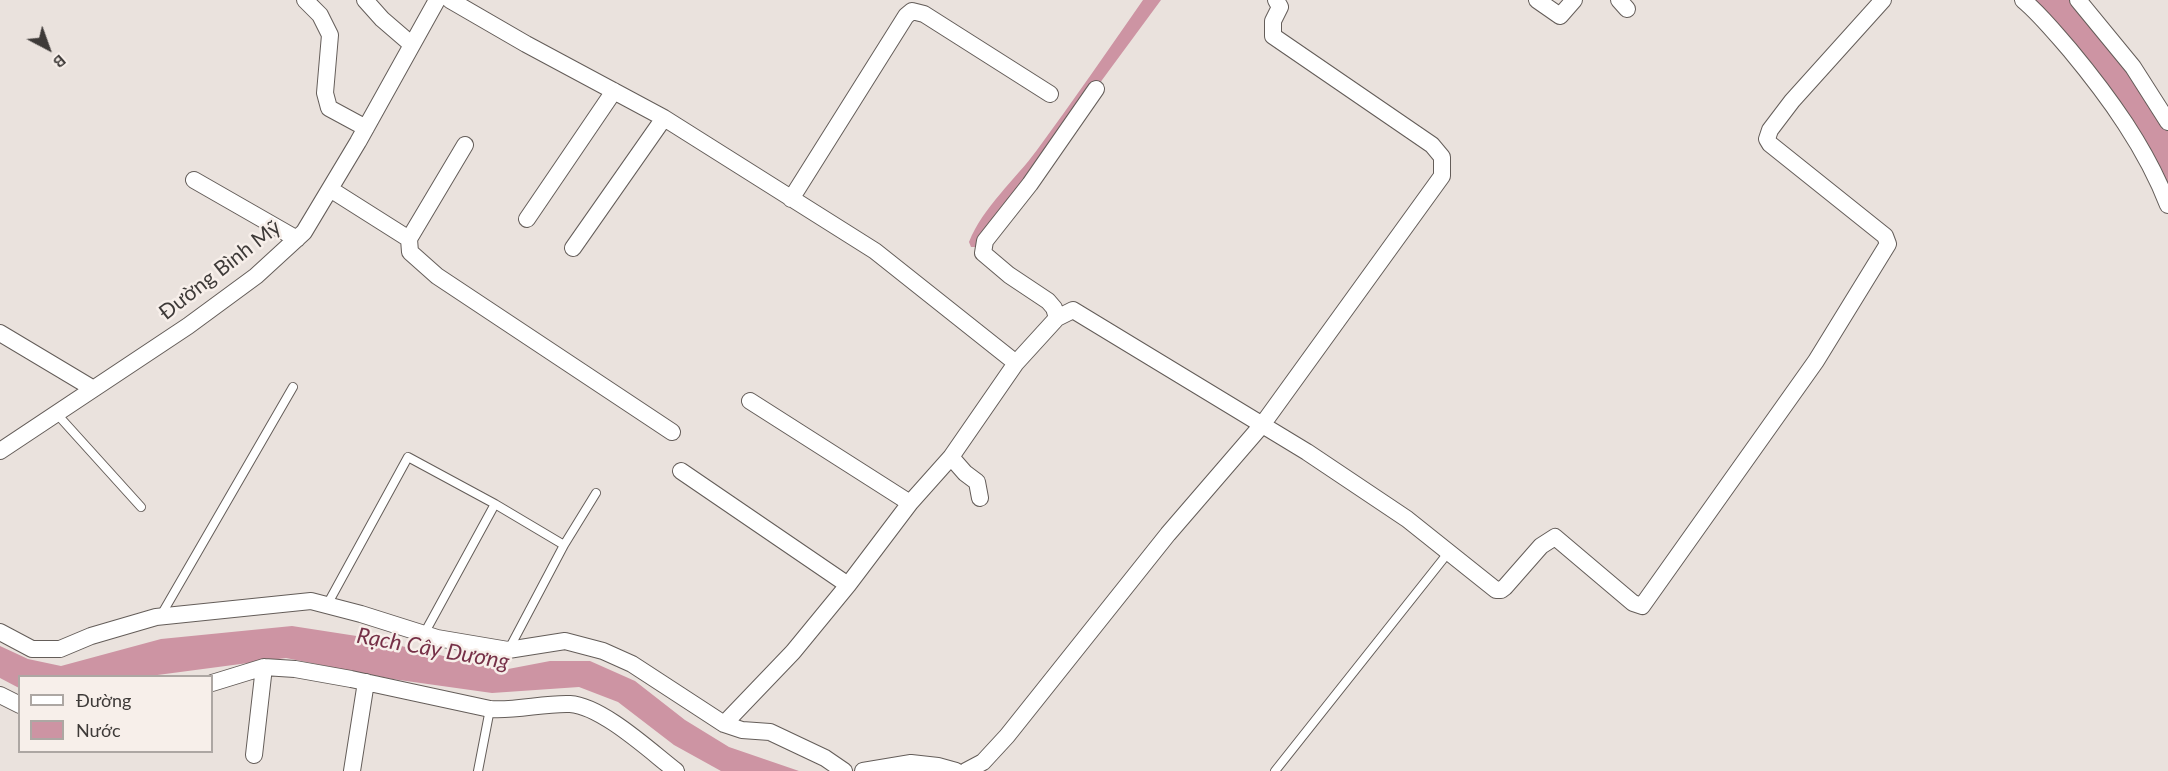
<!DOCTYPE html>
<html>
<head>
<meta charset="utf-8">
<style>
	body { margin:0 }
	#map { position:relative; width:2168px; height:771px; overflow:hidden; background:#eae2dd; font-family:Lato,sans-serif }
	canvas { display:block }
	.legend { position:absolute; left:18px; top:675px; width:195px; height:78px; box-sizing:border-box; background:#f7efea; border:2px solid #ada7a3; margin:0; padding:8px 10px; list-style:none; font-size:18px; color:#3e3a38 }
	.legend li { display:flex; align-items:center; gap:12px; height:30px }
	.legend b { width:30px; border:2px solid #ada7a3 }
	.north { position:absolute; left:18px; top:18px; width:60px; height:60px; -webkit-text-stroke:4px #f7efea; paint-order:stroke; rotate:139deg; font-size:16px; font-weight:700; line-height:24px; text-align:center; color:#3e3a38 }
	.north::after { content:''; display:block; margin:auto; width:21px; height:27px; background:#3e3a38; clip-path:polygon(50% 0,100% 100%,50% 72%,0 100%) }
</style>
</head>
<body>
<div id="map">
<canvas width="2168" height="771"></canvas>
<ul class="legend">
<li><b style="height:8px;background:#fff"></b>Đường</li>
<li><b style="height:16px;background:#cd94a3"></b>Nước</li>
</ul>
<div class="north">B</div>
</div>
<script>
const context = document.querySelector('canvas').getContext('2d');
context.lineJoin = 'round';
function paint(path, color) { context.fillStyle = color; context.fill(path, 'evenodd'); }
function trace(path, color, width, dash) { context.strokeStyle = color; context.lineWidth = width; context.lineCap = dash ? 'butt' : 'round'; context.setLineDash(dash || []); context.stroke(path); }
function drawText(font, color, halo, rows, align = 'center') {
  context.font = font + ' Lato,sans-serif'; context.lineWidth = 5; context.setLineDash([]); context.textBaseline = 'middle'; context.strokeStyle = halo; context.fillStyle = color; for (const [text, x, y, turn = 0] of rows) {
    context.save(); context.translate(x, y); context.rotate((+turn || 0) * Math.PI / 180); context.textAlign = isNaN(turn) ? turn : align; if (halo) context.strokeText(text, 0, 0); context.fillText(text, 0, 0); context.restore();
  }
}
paint(new Path2D(`
	M1143 0H1161L979 247H971L969 242C983 207 1015 180 1037 150 1073 101 1108 50 1143 0Z
	M2031 0H2074L2168 126V193Z
	M292 626 363 637 503 670 550 661H590L635 681 685 720 729 747 799 771H721L674 745 618 702 579 687 492 693 392 679 286 658 150 676H20L19 688 0 678V646L28 659 61 666 161 639Z`), '#cd94a3');
const service = new Path2D(`
	M56 413 141 507
	M327 605 408 457 495 504 564 545
	M160 617 293 387
	M424 634 495 504
	M509 649 564 545 596 493
	M478 771 490 709
	M1275 771 1448 553`);
const minor = new Path2D(`
	M305 0 320 15 330 35 325 93 329 108 366 128
	M365 0 382 19 411 44
	M450 0 526 44 664 118 875 251 1016 363
	M1537 0 1560 16 1574 0
	M1619 0 1627 9
	M2023 0C2041 15 2055 33 2070 50 2109 97 2146 148 2168 205
	M2078 0 2133 67 2168 122
	M465 145 409 239 410 252 437 276 672 432
	M194 180 297 239
	M330 189 409 239
	M791 199 906 16 912 11 924 14 1050 94
	M527 219 614 91
	M573 248 664 118
	M1057 318 1054 308 1048 301 1009 275 983 253 985 241 1030 184 1096 89
	M0 333 92 388
	M750 401 910 503
	M0 451 188 326 256 276 304 232 358 142 437 0
	M951 457 965 473 977 482 980 498
	M681 471 848 585
	M0 632 32 649H60L91 636 156 617 311 601 361 614 437 638 508 650 565 641 603 651 632 664 724 724 742 730 770 732 825 758 844 771
	M212 683 264 667 295 669 351 679 490 709C517 711 543 703 570 704 602 706 650 751 676 771
	M0 695 20 705
	M724 724 793 652 848 585 910 503 951 457 1016 363 1057 318 1073 310 1307 452 1407 519 1496 590H1501L1505 587 1541 546 1555 537 1633 603 1642 606 1816 361 1888 244 1885 236 1770 144 1767 139 1770 130 1792 101 1883 0
	M254 755 264 667
	M352 771 366 682
	M863 771 911 763 938 766 956 771
	M966 771 983 762 1007 736 1168 534 1262 425 1442 176V157L1432 145 1273 36V21L1280 7 1276 0`);
trace(service, '#645d59', 10);
trace(minor, '#645d59', 18);
trace(service, '#fff', 8);
trace(minor, '#fff', 16);
drawText('21px', '#3e3a38', '#f7efea', [
	["Đường Bình Mỹ",220,270,-38]
]);
drawText('italic 22px', '#763047', '#f7efea', [
	["Rạch Cây Dương",433,649,10]
]);
</script>
</body>
</html>
